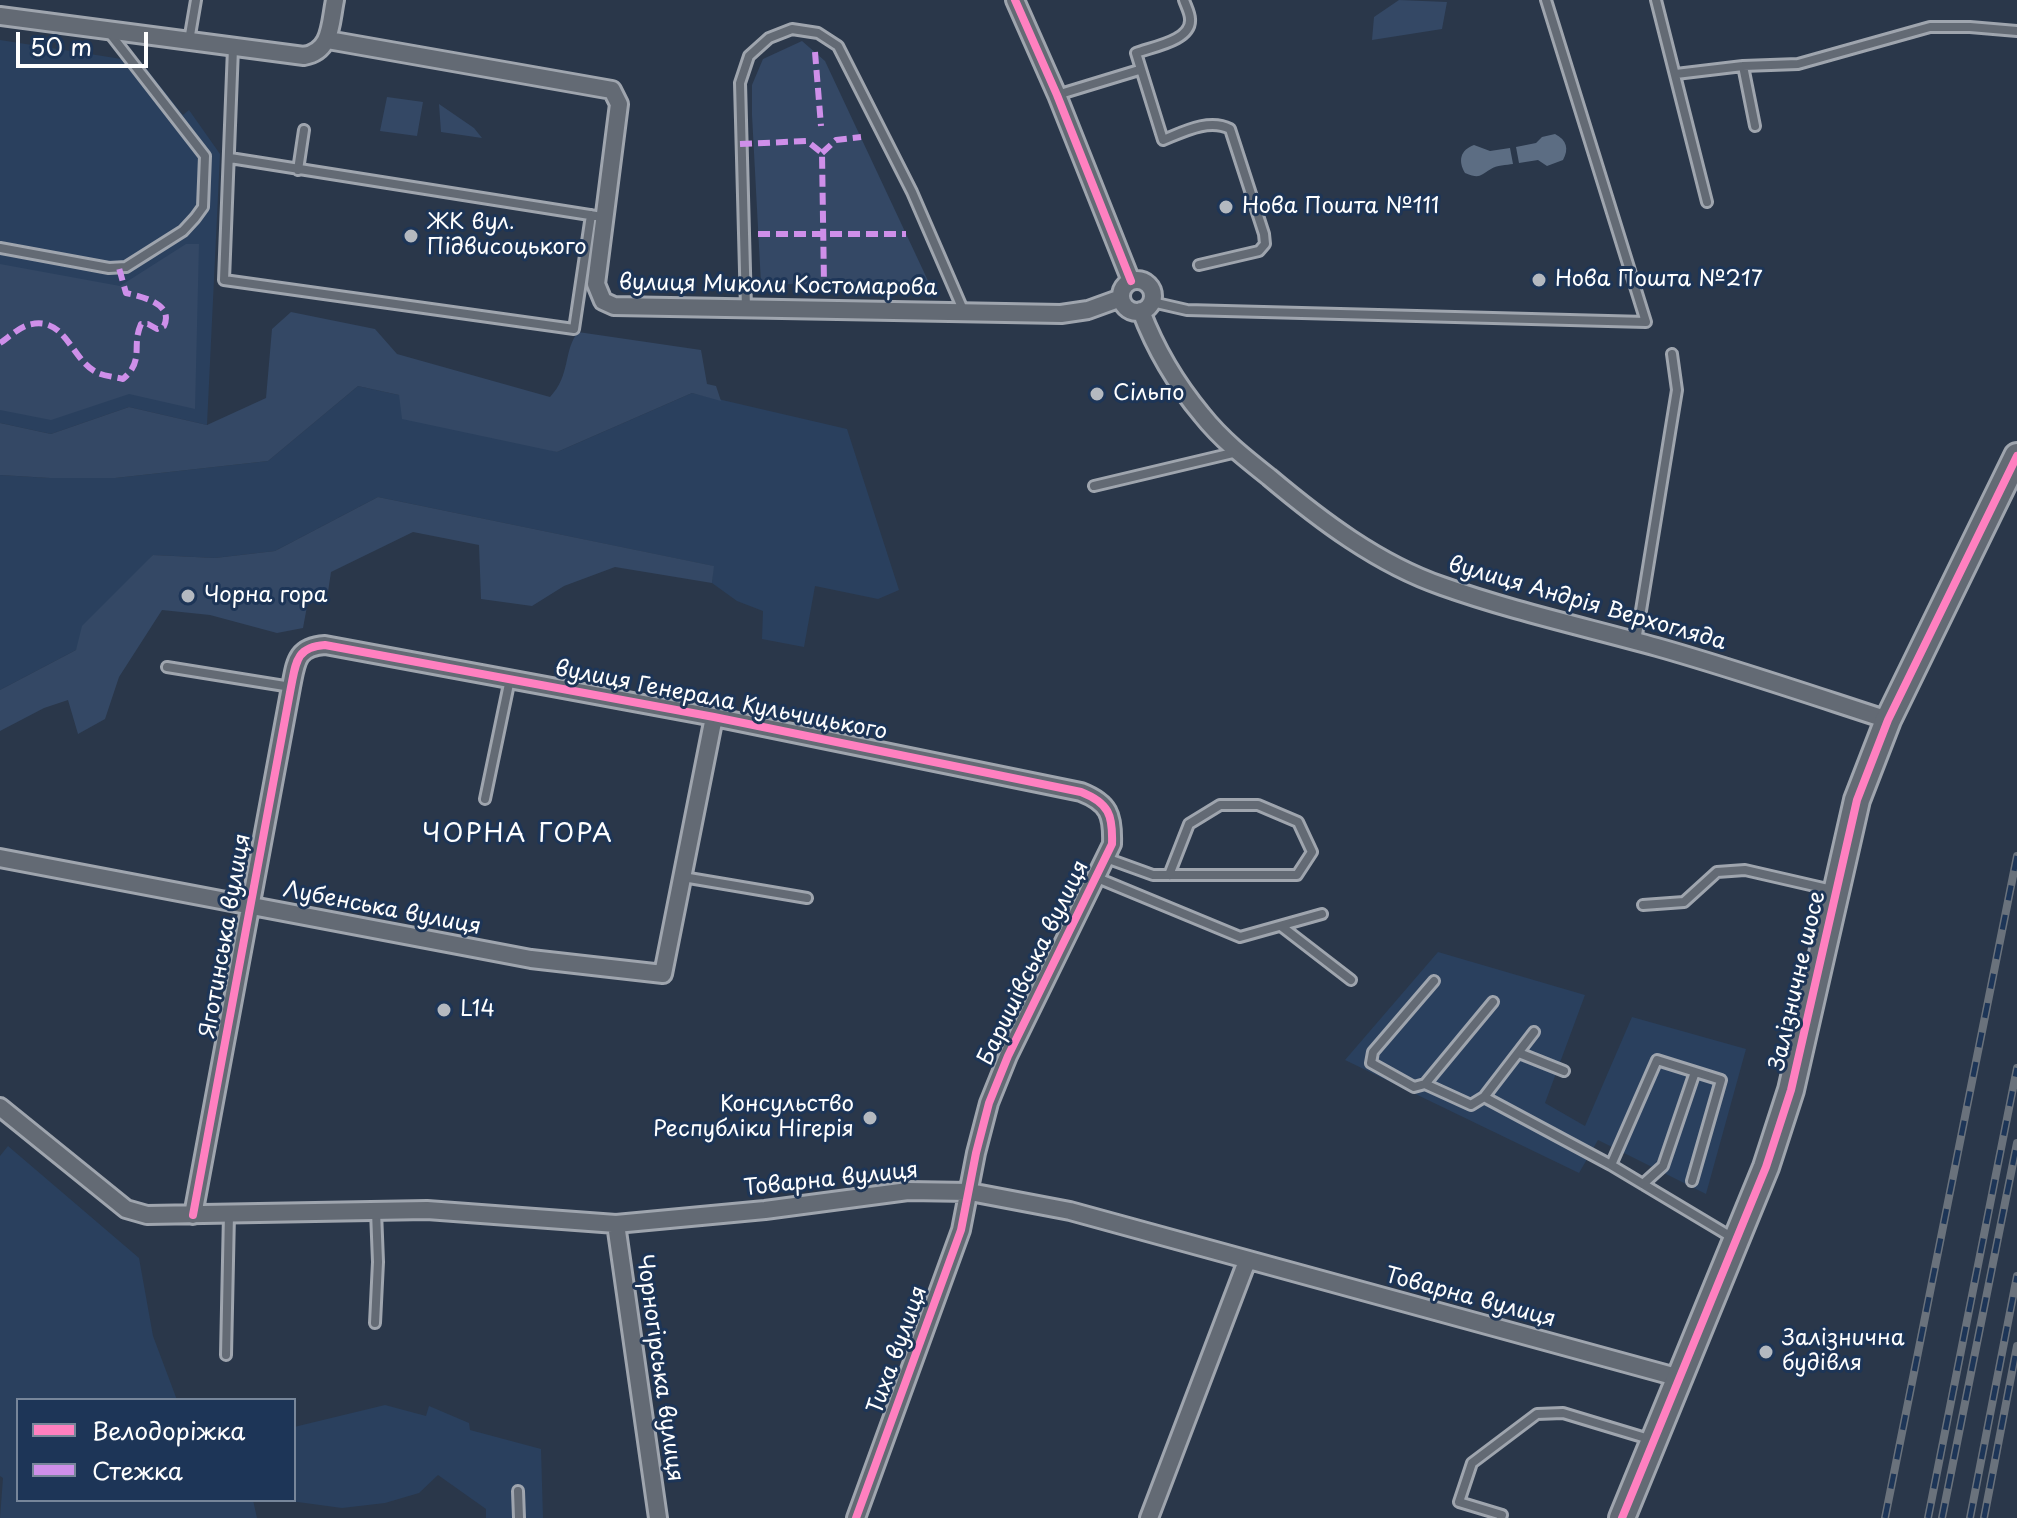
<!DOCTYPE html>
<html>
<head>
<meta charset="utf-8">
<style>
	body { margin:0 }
	#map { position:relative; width:2017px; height:1518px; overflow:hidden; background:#2a374a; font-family:"Playpen Sans",sans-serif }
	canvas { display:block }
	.legend { position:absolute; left:16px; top:1398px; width:280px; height:104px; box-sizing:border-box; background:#1d3557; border:2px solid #77869a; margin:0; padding:10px 14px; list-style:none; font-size:24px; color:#fff }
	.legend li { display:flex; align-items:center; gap:16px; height:40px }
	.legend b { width:40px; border:2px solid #77869a }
	.scale { position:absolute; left:16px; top:32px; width:132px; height:36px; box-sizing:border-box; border:4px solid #fff; border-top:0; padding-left:10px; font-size:24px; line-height:28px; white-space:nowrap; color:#fff; -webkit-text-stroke:6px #1d3557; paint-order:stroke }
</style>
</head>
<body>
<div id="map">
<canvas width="2017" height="1518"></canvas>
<ul class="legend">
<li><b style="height:10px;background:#ff80c0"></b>Велодоріжка</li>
<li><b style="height:10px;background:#ce8fe9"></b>Стежка</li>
</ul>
<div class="scale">50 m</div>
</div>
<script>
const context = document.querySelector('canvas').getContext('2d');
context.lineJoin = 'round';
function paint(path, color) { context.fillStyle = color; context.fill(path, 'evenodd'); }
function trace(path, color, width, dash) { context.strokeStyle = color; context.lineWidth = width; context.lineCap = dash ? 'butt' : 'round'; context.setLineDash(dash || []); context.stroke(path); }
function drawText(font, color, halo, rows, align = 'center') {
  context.font = font + ' "Playpen Sans",sans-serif'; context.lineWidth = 6; context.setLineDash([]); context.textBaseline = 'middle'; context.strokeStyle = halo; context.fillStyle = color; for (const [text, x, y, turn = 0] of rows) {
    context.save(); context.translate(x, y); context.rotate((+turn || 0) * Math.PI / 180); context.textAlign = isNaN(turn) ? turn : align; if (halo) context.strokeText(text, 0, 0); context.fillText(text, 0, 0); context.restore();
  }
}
paint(new Path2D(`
	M0 40 141 62 183 115 189 110 220 154 207 425 129 407 51 434 0 423Z
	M358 386 399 395 557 452 692 393 847 429 899 590 878 599 815 586 804 647 762 639 763 611 737 601 712 583 713 566 378 497 275 551 215 558 153 555 76 650 0 690V475L50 478H115L268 461Z
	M1438 952 1585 995 1545 1103 1585 1126 1632 1017 1746 1049 1706 1194 1598 1140 1579 1173 1345 1060Z
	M8 1146 139 1258 153 1336 177 1400H18V1500H253L257 1518H0L3 1478 0 1476V1156Z
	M385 1405 426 1416 429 1406 469 1423 470 1430 541 1449 543 1518H486V1509L438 1475 419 1493 385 1503 342 1508 283 1500H294V1427Z`), '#2a405e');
paint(new Path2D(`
	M1399 0 1447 2 1442 29 1372 40 1374 17Z
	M802 41 825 61 930 285 761 284 752 115V85L763 59Z
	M387 97 423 102 417 136 380 131Z
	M439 104 474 128 482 138 441 132Z
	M186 244H199L195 409 129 394 51 420 0 410V264L120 286Z
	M291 312 375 329 397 354 550 397C571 375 563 351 578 332L701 350 707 384 716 386 721 401 692 393 557 452 402 419 399 395 358 386 268 461 115 478H50L0 475V423L51 434 129 407 207 425 266 398 272 329Z
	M378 497 714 566 712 583 615 567 564 586 532 606 481 599 479 545 413 532 331 572 328 592 308 601 303 628 277 633 210 615 162 610 119 677 105 719 78 734 68 700 44 708 0 731V690L76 650 82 626 153 555 215 558 275 551Z`), '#344865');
paint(new Path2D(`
	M1555 134C1567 140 1569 149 1563 160L1547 166 1538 160 1519 163 1516 147 1536 143 1542 137Z
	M1474 145 1490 151 1510 148 1513 164C1507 165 1496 165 1491 169 1479 176 1480 179 1465 173 1458 161 1460 150 1474 145Z`), '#5c6d83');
const lane = new Path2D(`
	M1184 0C1186 6 1190 13 1190 19 1192 41 1151 47 1136 53L1163 140C1183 132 1209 118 1230 129L1264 234 1265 244 1259 251 1199 265
	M1656 0 1707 202
	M189 41 196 0
	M233 48 224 280 574 329 591 215
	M1743 66 1755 126
	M1676 74 1743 66 1798 64 1930 27H1970L2017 31
	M1057 95 1139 70
	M230 158 596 216
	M298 170 304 130
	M0 248 109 268 126 267 183 231 195 218 203 207 205 156 108 31
	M1152 302 1187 310 1646 322 1546 0
	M746 308 740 83 749 56 769 38 792 29 818 33 838 46 912 192 964 312
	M1094 486 1237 452
	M1636 641 1677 390 1672 354
	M167 667 291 687
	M485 799 510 679
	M1106 858 1153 875H1297L1312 852 1298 822 1258 805H1220L1189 824 1169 875
	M683 877 807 898
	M1095 877 1240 937 1322 914
	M1643 905 1684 902 1717 872 1745 870 1832 890
	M1281 926 1351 980
	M1434 981 1373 1052 1371 1063 1414 1087 1425 1084 1471 1105 1484 1097 1611 1165 1733 1238
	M1519 1053 1564 1071
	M1425 1084 1493 1002
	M1484 1097 1534 1032
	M1611 1165 1657 1060 1721 1080 1692 1181
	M1643 1184 1663 1166 1695 1072
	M375 1323 378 1262 376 1211
	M226 1355 229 1214
	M518 1491 519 1518
	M1501 1518 1502 1515 1459 1502 1472 1463 1537 1414 1563 1413 1649 1439`);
const street = new Path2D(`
	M1015 0 1057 95 1131 281
	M0 16 304 56C332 51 330 24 335 0
	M328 40 612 90 619 104 596 284 603 301 614 306 1061 314 1088 310 1121 298
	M1121 296a16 16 0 1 1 32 0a16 16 0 1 1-32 0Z
	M1141 311C1155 348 1177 385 1202 415 1221 439 1245 458 1269 477 1320 520 1378 564 1442 586 1512 611 1585 627 1657 647 1735 669 1811 695 1888 720
	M0 858 531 959 663 974 714 717
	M0 1107 126 1209 147 1215 427 1210 616 1224 765 1210 908 1191 970 1192 1070 1211 1680 1378
	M193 1215 291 687C296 662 296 647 325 645L714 717 1081 792C1109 803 1113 815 1112 844L1008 1056 989 1103 976 1153 961 1230 856 1518
	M616 1224 658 1518
	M1149 1518 1247 1261`);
const secondary = new Path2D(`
	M1622 1518 1766 1167 1791 1090 1857 800 1888 720 2017 456`);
trace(lane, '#9fa5ae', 14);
trace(street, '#9fa5ae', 22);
trace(secondary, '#9fa5ae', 30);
trace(lane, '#636a74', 8);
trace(street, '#636a74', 16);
trace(secondary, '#636a74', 24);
const rail = new Path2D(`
	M1885 1518 2017 856
	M1928 1518 2017 1068
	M1942 1518 2017 1143
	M1970 1518 2017 1276
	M1984 1518 2017 1346`);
trace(rail, '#6a727c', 8);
trace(rail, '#1d3557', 5, [15]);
trace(new Path2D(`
	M815 52 821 126
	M740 144 807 141 822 153 824 284
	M822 153 836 140 861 137
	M758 234H906
	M0 343C8 338 18 328 28 325 66 314 71 361 98 373 105 376 115 377 123 379 145 360 131 347 141 324H148L157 329 164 326C174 304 143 297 126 293L119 268`), '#ce8fe9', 6, [12, 6]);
trace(new Path2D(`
	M1015 0 1057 95 1131 281
	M193 1215 291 687C296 662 296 647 325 645L714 717 1081 792C1109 803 1113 815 1112 844L1008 1056 989 1103 976 1153 961 1230 856 1518
	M1622 1518 1766 1167 1791 1090 1857 800 1888 720 2017 456`), '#ff80c0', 8);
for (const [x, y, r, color] of [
	[1226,207,8,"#b4b9c0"],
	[411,236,8,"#b4b9c0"],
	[1539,280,8,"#b4b9c0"],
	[1097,394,8,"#b4b9c0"],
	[188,596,8,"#b4b9c0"],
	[444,1010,8,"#b4b9c0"],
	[870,1118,8,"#b4b9c0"],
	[1766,1352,8,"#b4b9c0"]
]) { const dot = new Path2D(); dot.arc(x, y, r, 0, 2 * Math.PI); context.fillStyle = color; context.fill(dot); trace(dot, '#1d3557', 3); }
drawText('22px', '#fff', '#1d3557', [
	["Нова Пошта №111",1242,207],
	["ЖК вул.",427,223],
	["Підвисоцького",427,248],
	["Нова Пошта №217",1555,280],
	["Сільпо",1113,394],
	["Чорна гора",204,596],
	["L14",460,1010],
	["Консульство",854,1105,"right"],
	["Республіки Нігерія",854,1130,"right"],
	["Залізнична",1782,1339],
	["будівля",1782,1364]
], 'left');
drawText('22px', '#fff', '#1d3557', [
	["вулиця Миколи Костомарова",778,286,1],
	["вулиця Андрія Верхогляда",1587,604,16],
	["вулиця Генерала Кульчицького",721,701,11],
	["Лубенська вулиця",382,909,11],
	["Яготинська вулиця",226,936,-80],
	["Баришівська вулиця",1034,963,-64],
	["Залізничне шосе",1798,981,-77],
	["Товарна вулиця",831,1180,-6],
	["Товарна вулиця",1470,1298,15],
	["Тиха вулиця",898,1350,-70],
	["Чорногірська вулиця",659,1368,82]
]);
context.letterSpacing = '2px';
drawText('26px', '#fff', '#1d3557', [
	["ЧОРНА ГОРА",518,835]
]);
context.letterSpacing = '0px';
</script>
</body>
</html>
